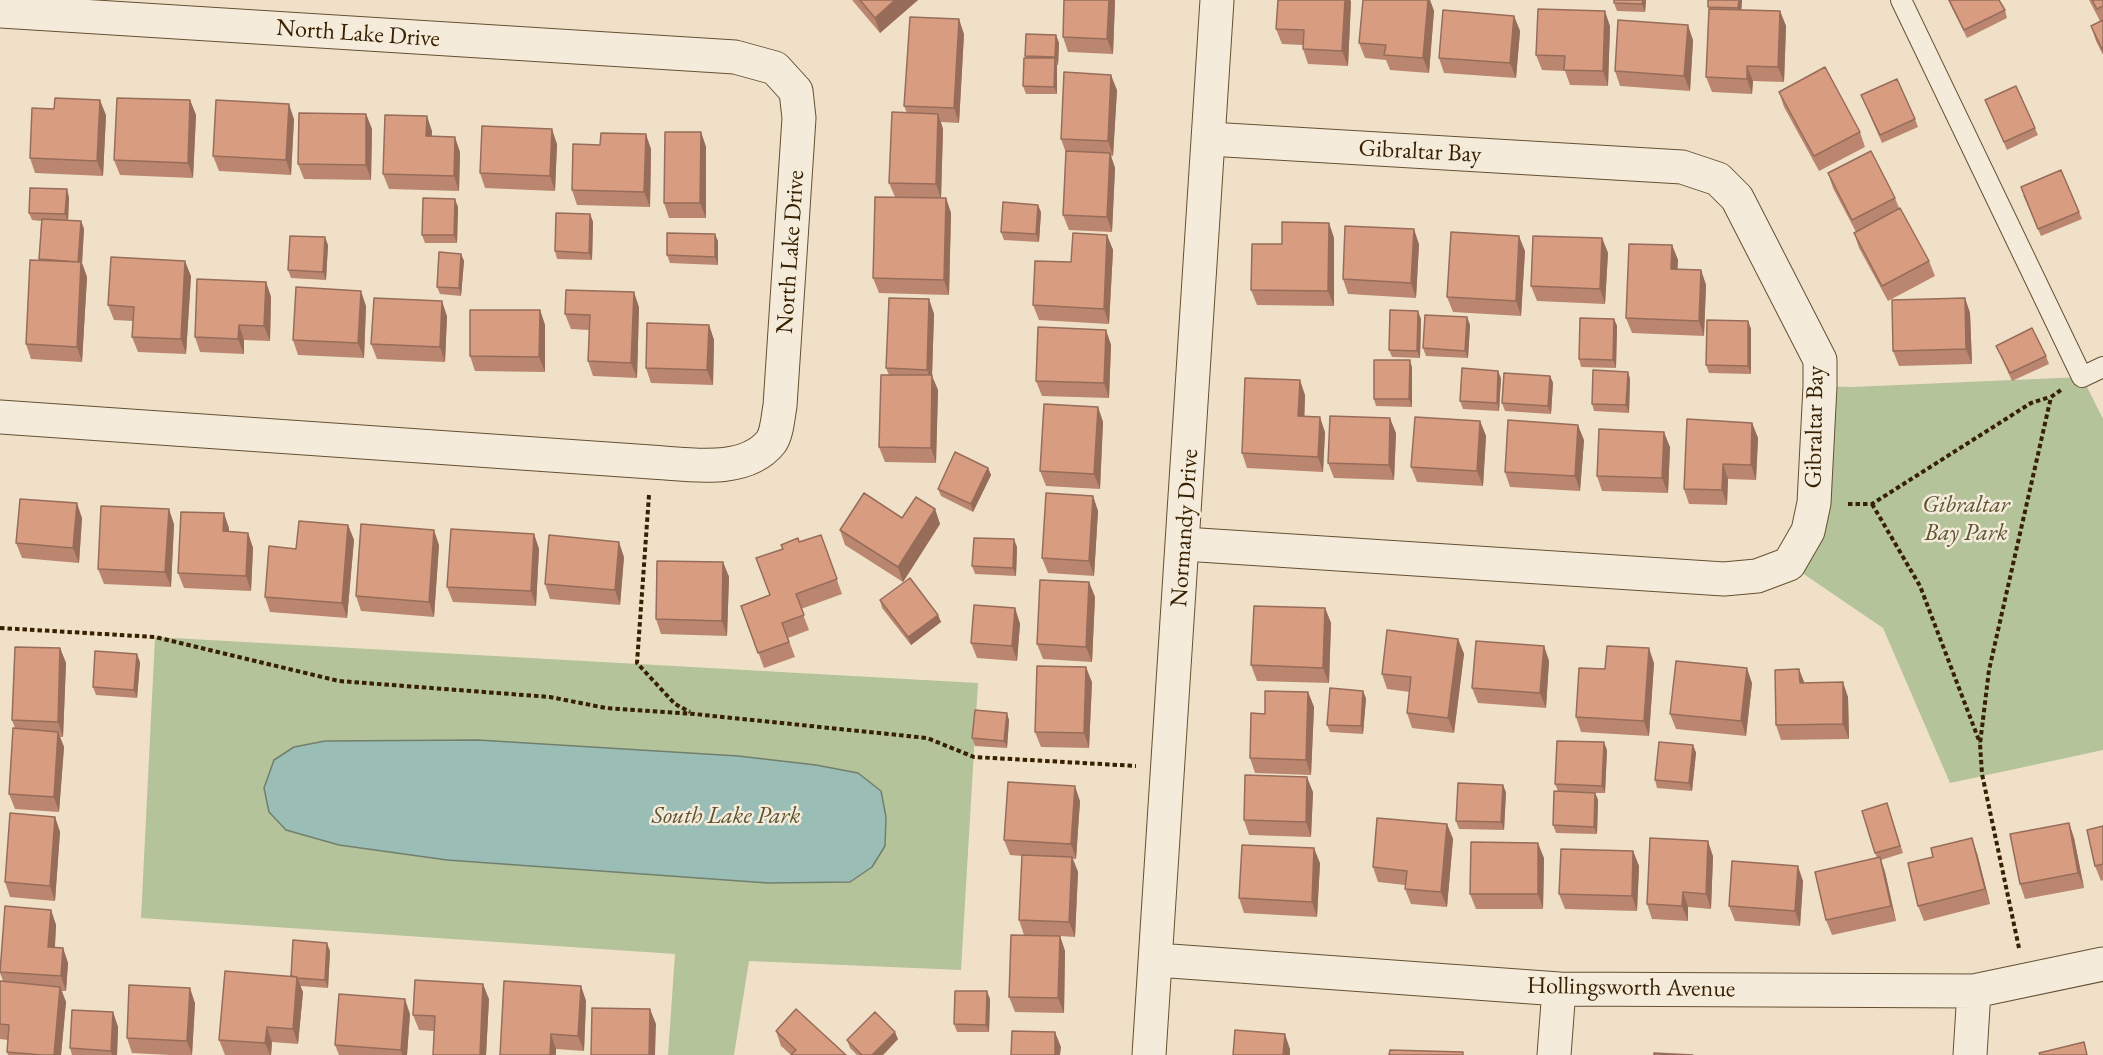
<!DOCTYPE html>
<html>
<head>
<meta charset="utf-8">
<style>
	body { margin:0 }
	canvas { display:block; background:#f0e0c8 }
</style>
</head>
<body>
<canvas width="2103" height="1055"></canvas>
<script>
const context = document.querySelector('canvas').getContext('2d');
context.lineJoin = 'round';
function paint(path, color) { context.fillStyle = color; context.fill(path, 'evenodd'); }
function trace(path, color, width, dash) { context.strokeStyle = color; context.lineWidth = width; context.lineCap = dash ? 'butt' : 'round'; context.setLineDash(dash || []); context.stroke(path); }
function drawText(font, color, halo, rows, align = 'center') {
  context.font = font + ' "EB Garamond",serif'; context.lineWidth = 5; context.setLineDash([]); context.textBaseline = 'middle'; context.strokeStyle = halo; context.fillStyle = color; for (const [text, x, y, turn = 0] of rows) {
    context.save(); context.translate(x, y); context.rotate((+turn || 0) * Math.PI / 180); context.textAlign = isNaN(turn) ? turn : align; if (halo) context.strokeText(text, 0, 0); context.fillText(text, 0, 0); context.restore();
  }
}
paint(new Path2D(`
	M2082 377 2103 419V750L1950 783 1883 628 1789 564 1820 386 1852 387Z
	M155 637 978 683 961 970 749 961 734 1055H668L675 954 141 918Z`), '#b4c39a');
const water = new Path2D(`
	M478 740 738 756 816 765 858 773 881 791 886 817 885 846 872 867 850 882 768 883 447 860 339 845 286 830 269 812 264 788 274 760 294 747 325 741Z`);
paint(water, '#9abdb6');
trace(water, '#727f6d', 1.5);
const service = new Path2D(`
	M1901 0 2082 377 2103 367`);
const minor = new Path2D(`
	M0 11 735 57 775 68 796 91 799 118 780 406C778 416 777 434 771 442 745 475 688 464 651 462L0 417
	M1184 544 1724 579 1757 576 1789 564 1808 531 1814 503 1820 386V360L1737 198 1718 179 1682 167 1209 139
	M1157 960 1559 989 1974 991 2103 964
	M1149 1055 1217 0
	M1554 1055 1559 989
	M1970 1055 1974 991`);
trace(service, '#655132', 22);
trace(minor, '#655132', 35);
trace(new Path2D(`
	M649 495 637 663 675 704 690 712
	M1848 504H1872L2031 403 2050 397
	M1872 504 1920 586 1980 743
	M0 628 155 637 339 681 550 697 606 708 694 714 927 738 974 757 1136 766
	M2019 948 1982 774 1980 744 1989 670 2051 397 2061 390`), '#372100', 4, [4.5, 3]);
trace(service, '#f5ebdb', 20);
trace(minor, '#f5ebdb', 33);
paint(new Path2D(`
	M852 0H918L880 33Z
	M1064 0H1115L1113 54 1068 52 1063 37Z
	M1363 0H1430L1434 11 1429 73 1390 70 1386 60 1365 58 1359 43Z
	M1614 0H1646L1645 12 1617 11 1614 3Z
	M1708 0H1742L1741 10 1780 11 1786 26 1784 82 1753 81 1752 94 1712 92 1706 77 1709 10 1708 7Z
	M1948 0 2005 10 2007 18 1967 38Z
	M2089 0H2103V55L2096 41 2091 26 2100 21Z
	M1351 1 1348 66 1308 64 1303 49V45L1282 44 1276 29Z
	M1514 16 1520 31 1516 78 1444 73 1439 58Z
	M1610 26 1608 86 1570 85 1565 71 1542 70 1536 55Z
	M964 34 959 123 941 122 943 129 941 198H946L951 213 949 295 879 293 873 278 895 197 889 183 907 113 904 106Z
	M1056 35 1059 43 1058 65H1057V94H1026L1023 86 1026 58 1025 56Z
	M1693 40 1690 91 1620 86 1615 71Z
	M1117 90 1113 156H1111L1115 168 1112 232 1069 230 1063 215 1066 153 1061 139Z
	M1779 92 1860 132 1865 147 1819 171 1784 107Z
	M1861 95 1915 119 1918 127 1882 143Z
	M190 100 196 115 193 178 120 175 114 160Z
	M1985 100 2035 128 2038 135 2007 150Z
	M366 114 372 129 371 180 304 179 298 164Z
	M106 115 103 176 35 173 30 158Z
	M294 119 291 175 219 171 213 156Z
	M432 131V136L460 152 459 191 389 189 383 174Z
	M701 132 706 147V218H669L664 203Z
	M557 144 555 191 485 188 480 173Z
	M651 149 650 207 577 205 572 190Z
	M1828 173 1895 198 1899 208 1929 261 1935 276 1888 301 1859 248 1854 233 1856 232 1833 188Z
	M2023 195 2079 212 2082 219 2041 236Z
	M69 197 68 220 81 221 84 229 82 263 87 277 82 362 31 359 26 344 39 260 41 221 32 220 29 213Z
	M458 207 457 243H425L422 235Z
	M1041 212 1039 242 1004 240 1001 232Z
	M590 214 593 222 592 260 557 259 555 251Z
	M1329 223 1334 238V306L1257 305 1251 290 1282 244Z
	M1107 235 1113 250 1109 324 1039 320 1033 305 1071 262Z
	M1602 238 1608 253 1605 304 1537 301 1531 286Z
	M718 241V265L670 263 667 255Z
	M1419 244 1416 298 1348 294 1343 279Z
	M328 245 326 280 291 278 288 270Z
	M1672 245 1678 260 1677 269 1701 270 1706 285 1704 336 1632 333 1626 318Z
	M1525 251 1521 316 1453 312 1447 297Z
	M461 254 464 261 461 296 440 294 437 287Z
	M191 276 186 354 138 352 132 337 133 321 114 320 108 305Z
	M266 282 271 297 270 341 244 340V354L200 352 195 337Z
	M1965 298 1970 313 1972 364 1899 366 1893 351Z
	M929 299 934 314 932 376 938 390 936 463 885 462 879 447 889 375 886 368Z
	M366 306 364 358 298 355 293 340Z
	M639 307 637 378 593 376 588 361 589 330 571 329 565 314Z
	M540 310 545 325V372L475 371 470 356Z
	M447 316 445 362 377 359 371 344Z
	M1467 317 1470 325 1468 358 1426 356 1423 348Z
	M1421 319 1420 358 1392 357 1389 350Z
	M1614 319 1617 326 1616 368 1581 367 1579 359Z
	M1748 321 1751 329V374L1709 373 1706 365Z
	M709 325 714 340 713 385 651 383 646 368Z
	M1106 330 1111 345 1109 398 1042 396 1036 381Z
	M1996 346 2046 356 2049 364 2012 381Z
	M1410 360 1412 368V407L1376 406 1374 399Z
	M1628 372 1630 379 1629 413 1594 411 1592 404Z
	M1550 376 1553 383 1551 414 1505 411 1502 403Z
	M1501 378 1499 411 1463 409 1460 401Z
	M1305 395 1304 417 1325 432 1323 472 1247 468 1242 453Z
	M1098 407 1103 422 1100 489 1046 486 1040 471Z
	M1480 421 1486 436 1483 486 1417 482 1411 467Z
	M1752 423 1758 438 1756 480 1728 479 1727 505 1689 504 1684 489Z
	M1396 433 1394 480 1334 478 1328 463Z
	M1584 440 1580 491 1510 487 1505 472Z
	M1670 447 1668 493 1602 491 1597 476Z
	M988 468 991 475 973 512 941 496 938 489Z
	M1093 496 1098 511 1094 576 1048 573 1042 558Z
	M935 509 940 524 903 582 845 545 840 530 902 518Z
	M82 518 79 563 22 558 16 543Z
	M174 524 171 587 104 584 98 569Z
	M348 525 354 540 347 618 270 612 265 597 296 549Z
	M229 528V532L248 533 253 548 251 591 184 588 178 573Z
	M534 534 539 549 536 606 453 602 447 587Z
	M821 535 842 594 801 609 809 630 788 638 795 657 764 668 741 606 770 595 799 542Z
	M439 545 434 617 361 611 356 596Z
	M1017 547 1016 576 975 574 972 566Z
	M624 557 620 605 550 599 545 584Z
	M723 562 729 577 727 636 661 634 656 619Z
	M1089 582 1095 597 1092 662 1043 659 1037 644Z
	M880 600 938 615 941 622 911 645 882 608Z
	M1015 608 1020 624 1017 661 977 658 971 643Z
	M1325 608 1331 623 1329 683 1257 681 1251 665Z
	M1458 639 1464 654 1454 733 1412 728 1407 713 1410 692 1387 689 1382 674Z
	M1544 646 1549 661 1546 708 1478 703 1472 688Z
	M60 648 66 663 63 737H60L64 747 59 812 15 809 9 794 15 728 12 720Z
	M140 662 137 698 96 695 93 687Z
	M1654 663 1649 736 1581 732 1576 717 1605 669Z
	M1092 682 1089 748 1041 747 1035 732Z
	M1752 683 1746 736 1676 729 1670 714Z
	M1804 683 1848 697 1849 739 1781 740 1776 725Z
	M1308 692 1314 707 1311 775 1255 773 1250 758 1265 714Z
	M1366 698 1363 734 1330 732 1327 725Z
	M1009 720 1007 748 975 746 972 738Z
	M1693 745 1696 753 1692 791 1657 788 1655 780Z
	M1607 750 1605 793H1595L1598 800 1597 834 1556 833 1553 825 1558 791 1555 784Z
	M1313 792 1311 837 1249 835 1244 820Z
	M1506 792 1504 830 1459 829 1456 821Z
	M1080 801 1076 859H1073L1078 872 1075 937 1060 936 1065 951 1064 1013 1015 1012 1009 997 1056 936 1024 935 1019 920 1022 856 1010 855 1004 840Z
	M1887 803 1903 853 1881 860 1885 872 1896 921 1832 935 1826 920 1877 858 1875 853Z
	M55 817 60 832 55 901 10 897 5 882Z
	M2069 823 2074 838 2084 888 2025 899 2020 884Z
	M1447 824 1453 839 1447 907 1411 904 1405 889V885L1378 882 1373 867Z
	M2103 826V880L2101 881 2095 866Z
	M1633 851 1639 866 1637 911 1565 909 1559 894Z
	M1977 853 1990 904 1924 921 1918 906Z
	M1713 856 1711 909 1688 907V921L1652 919 1647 904Z
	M1544 858 1543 909H1476L1470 894Z
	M1320 863 1317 917 1244 913 1239 898Z
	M1803 881 1800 926 1735 921 1729 906Z
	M51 910 56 925 55 947 63 948 68 963 66 991H62L66 1002 61 1055H8L7 1052 8 1040 0 1039V981H3L0 973V965Z
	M330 951 328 988 300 986 303 992 298 1044 272 1042 271 1055H225L219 1040 291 976Z
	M581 986 586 1001 584 1051 556 1049 500 1055Z
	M489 999 486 1055H433L434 1031 419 1030 413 1015Z
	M990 999 989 1032H957L954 1024Z
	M195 1003 192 1055H170L132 1053 127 1038Z
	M113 1012 118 1027 117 1055H72L70 1048Z
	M410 1014 407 1055H339L335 1045Z
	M776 1031 846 1055H791L781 1046Z
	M898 1039 883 1055H857L850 1048 847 1040Z`), '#ba866f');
paint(new Path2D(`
	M895 0H918L880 33 875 18Z
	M1109 0H1115L1113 54 1107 39Z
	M1345 0H1350L1351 1 1348 66 1342 51Z
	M1428 0H1430L1434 11 1429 73 1423 58Z
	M1643 0H1646L1645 12 1642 4Z
	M1739 0H1742L1741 16 1738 8Z
	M1605 11 1610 26 1608 86 1603 71Z
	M1780 11 1786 26 1784 82 1778 67Z
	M1514 16 1520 31 1516 78 1510 63Z
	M959 19 964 34 959 123 954 108Z
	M1688 25 1693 40 1690 91 1684 76Z
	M1056 35 1059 43 1058 65 1055 57Z
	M1055 58 1057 66V94L1054 87Z
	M1747 66 1753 81 1752 94 1747 79Z
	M1111 75 1117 90 1113 156 1108 141Z
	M100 100 106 115 103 176 97 161Z
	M190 100 196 115 193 178 188 163Z
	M289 104 294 119 291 175 286 160Z
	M366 114 372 129 371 180 366 165Z
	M938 114 943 129 941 199 936 184Z
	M427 116 432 131 431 151 426 136Z
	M552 129 557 144 555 191 550 176Z
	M701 132 706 147V218L700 203Z
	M646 134 651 149 650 207 644 192Z
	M455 137 460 152 459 191 454 176Z
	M1110 153 1115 168 1112 232 1107 217Z
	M67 189 69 197 68 222 65 214Z
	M946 198 951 213 949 295 944 280Z
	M455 199 458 207 457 243 454 235Z
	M1038 205 1041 212 1039 242 1036 234Z
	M590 214 593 222 592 260 589 253Z
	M81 221 84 229 82 263 87 277 82 362 77 347 78 262Z
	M1329 223 1334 238V306L1328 291Z
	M1414 229 1419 244 1416 298 1411 283Z
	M715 234 718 241V265L715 257Z
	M1107 235 1113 250 1109 324 1104 309Z
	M1519 236 1525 251 1521 316 1516 301Z
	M325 237 328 245 326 280 323 272Z
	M1602 238 1608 253 1605 304 1600 289Z
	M1672 245 1678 260 1677 284 1671 269Z
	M461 254 464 261 461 296 459 288Z
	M185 261 191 276 186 354 181 339Z
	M1701 270 1706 285 1704 336 1699 321Z
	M266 282 271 297 270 341 264 326Z
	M361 291 366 306 364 358 358 343Z
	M634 292 639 307 637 378 631 363Z
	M1965 298 1970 313 1972 364 1966 349Z
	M929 299 934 314 932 376 938 390 936 463 931 448 932 385 927 370Z
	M442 301 447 316 445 362 440 347Z
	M540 310 545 325V372L539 357Z
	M1418 311 1421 319 1420 358 1417 351Z
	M1467 317 1470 325 1468 358 1465 351Z
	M1614 319 1617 326 1616 368 1613 360Z
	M1748 321 1751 329V374L1748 366Z
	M239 325 244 340V354L238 339Z
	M709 325 714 340 713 385 707 370Z
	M1106 330 1111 345 1109 398 1104 383Z
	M1410 360 1412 368V407L1409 399Z
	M1498 371 1501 378 1499 411 1497 403Z
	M1628 372 1630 379 1629 413 1626 405Z
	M1550 376 1553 383 1551 414 1548 406Z
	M1300 380 1305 395 1304 431 1298 416Z
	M1098 407 1103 422 1100 489 1094 474Z
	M1320 417 1325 432 1323 472 1318 457Z
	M1390 418 1396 433 1394 480 1389 465Z
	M1480 421 1486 436 1483 486 1477 471Z
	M1752 423 1758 438 1756 480 1751 465Z
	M1578 425 1584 440 1580 491 1575 476Z
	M1664 432 1670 447 1668 493 1662 478Z
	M1723 464 1728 479 1727 505 1722 490Z
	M988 468 991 475 973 512 971 504Z
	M1093 496 1098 511 1094 576 1089 561Z
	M77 503 82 518 79 563 73 548Z
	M169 509 174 524 171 587 165 572Z
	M935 509 940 524 903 582 898 567Z
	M224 513 229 528 228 547 223 531Z
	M348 525 354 540 347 618 342 603Z
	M434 530 439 545 434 617 429 602Z
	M248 533 253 548 251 591 246 576Z
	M534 534 539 549 536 606 531 591Z
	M1014 539 1017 547 1016 576 1013 568Z
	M619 542 624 557 620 605 615 590Z
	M723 562 729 577 727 636 722 621Z
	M1089 582 1095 597 1092 662 1086 647Z
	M1015 608 1020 624 1017 661 1012 646Z
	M1325 608 1331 623 1329 683 1323 668Z
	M938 615 941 622 911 645 908 637Z
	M1458 639 1464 654 1454 733 1448 718Z
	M1544 646 1549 661 1546 708 1540 693Z
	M60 648 66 663 63 737 58 722Z
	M1649 648 1654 663 1649 736 1644 721Z
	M137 654 140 662 137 698 134 690Z
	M1086 667 1092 682 1089 748 1084 733Z
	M1747 668 1752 683 1746 736 1741 721Z
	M1799 669 1805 684 1800 683Z
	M1843 682 1848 697 1849 739 1843 724Z
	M1363 691 1366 698 1363 734 1361 726Z
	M1308 692 1314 707 1311 775 1306 760Z
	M1007 713 1009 720 1007 748 1004 741Z
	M58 732 64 747 59 812 54 797Z
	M1604 742 1607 750 1605 793 1602 786Z
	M1693 745 1696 753 1692 791 1689 783Z
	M1307 777 1313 792 1311 837 1306 822Z
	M1503 785 1506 792 1504 830 1501 822Z
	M1075 786 1080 801 1076 859 1071 844Z
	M1595 793 1598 800 1597 834 1594 827Z
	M55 817 60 832 55 901 50 886Z
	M2069 823 2074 838 2084 888 2078 873Z
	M1447 824 1453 839 1447 907 1441 892Z
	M1972 838 1977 853 1990 904 1985 889Z
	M1708 841 1713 856 1711 909 1706 894Z
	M1538 843 1544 858 1543 909 1538 894Z
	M1314 848 1320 863 1317 917 1312 902Z
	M1633 851 1639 866 1637 911 1632 896Z
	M1072 857 1078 872 1075 937 1069 922Z
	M1880 857 1885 872 1896 921 1891 906Z
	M1798 866 1803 881 1800 926 1795 911Z
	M1683 892 1688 907V921L1682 906Z
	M51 910 56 925 54 962 48 947Z
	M1060 936 1065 951 1064 1013 1058 998Z
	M327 943 330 951 328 988 325 980Z
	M63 948 68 963 66 991 61 976Z
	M297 977 303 992 298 1044 293 1029Z
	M483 984 489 999 486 1055H480Z
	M581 986 586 1001 584 1051 578 1036Z
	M60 987 66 1002 61 1055H54Z
	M190 988 195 1003 192 1055 187 1041Z
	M987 991 990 999 989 1032 986 1025Z
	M405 999 410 1014 407 1055H402L401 1050Z
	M650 1009 656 1024 655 1055H649Z
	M113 1012 118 1027 117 1055H112L111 1051Z
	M267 1027 272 1042 271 1055H270L265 1043Z
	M895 1032 898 1039 883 1055H872Z
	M1055 1032 1061 1047 1060 1055H1055Z
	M551 1034 556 1049V1055H550Z
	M1285 1034 1290 1049V1055H1283Z`), '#976d5a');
const building = new Path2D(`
	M860 0H895L875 18Z
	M1064 0H1109L1107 39 1063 37Z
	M1278 0H1345L1342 51 1303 49 1304 30 1276 29Z
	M1363 0H1428L1423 58 1384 55 1386 45 1359 43Z
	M1614 0H1643L1642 4 1614 3Z
	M1708 0H1739L1738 8 1708 7Z
	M1949 0H1999L2005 10 1964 30Z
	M2092 0H2103V6L2097 9Z
	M1538 9 1605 11 1603 71 1564 70 1565 56 1536 55Z
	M1709 9 1780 11 1778 67 1747 66V79L1706 77Z
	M1443 10 1514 16 1510 63 1439 58Z
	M910 17 959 19 954 108 904 106Z
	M1618 20 1688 25 1684 76 1615 71Z
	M2103 20V51L2091 26Z
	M1026 34 1056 35 1055 57 1025 56Z
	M1024 58H1055L1054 87 1023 86Z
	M1825 67 1860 132 1814 156 1779 92Z
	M1064 72 1111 75 1108 141 1061 139Z
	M1897 79 1915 119 1880 135 1861 95Z
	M2016 86 2035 128 2004 142 1985 100Z
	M55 98 100 100 97 161 30 158 32 108 54 109Z
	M117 98 190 100 188 163 114 160Z
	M216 100 289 104 286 160 213 156Z
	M892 112 938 114 936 184 889 183Z
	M299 113 366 114V165L298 164Z
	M385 115 427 116 426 136 455 137 454 176 383 174Z
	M482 126 552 129 550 176 480 173Z
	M665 132H701L700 203H664Z
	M601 133 646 134 644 192 572 190 573 144 600 145Z
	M1066 151 1110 153 1107 217 1063 215Z
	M1871 151 1895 198 1852 220 1828 173Z
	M2061 170 2079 212 2038 229 2021 187Z
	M30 188 67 189 65 214 29 213Z
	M875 197 946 198 944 280 873 278Z
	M423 198 455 199 454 235H422Z
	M1003 202 1038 205 1036 234 1001 232Z
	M1900 208 1929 261 1882 286 1854 233Z
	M556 213 590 214 589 253 555 251Z
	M42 219 81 221 78 262 39 259Z
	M1282 222 1329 223 1328 291 1251 290 1252 244H1282Z
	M1345 226 1414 229 1411 283 1343 279Z
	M1451 232 1519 236 1516 301 1447 297Z
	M667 233 715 234V257L667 255Z
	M1073 233 1107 235 1104 309 1033 305 1035 261 1071 262Z
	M290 236 325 237 323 272 288 270Z
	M1533 236 1602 238 1600 289 1531 286Z
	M1629 244 1672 245 1671 269 1701 270 1699 321 1626 318Z
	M439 252 461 254 459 288 437 287Z
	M111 257 185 261 181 339 132 337 134 307 108 305Z
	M30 260 81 262 77 347 26 344Z
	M197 279 266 282 264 326 239 325 238 339 195 337Z
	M296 287 361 291 358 343 293 340Z
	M566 290 634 292 631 363 588 361 590 315 565 314Z
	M374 298 442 301 440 347 371 344Z
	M889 298 929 299 927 370 886 368Z
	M1965 298 1966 349 1893 351 1892 300Z
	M470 310H540L539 357 470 356Z
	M1390 310 1418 311 1417 351 1389 350Z
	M1425 315 1467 317 1465 351 1423 348Z
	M1580 318 1614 319 1613 360 1579 359Z
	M1707 320 1748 321V366L1706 365Z
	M647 323 709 325 707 370 646 368Z
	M1038 327 1106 330 1104 383 1036 381Z
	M2032 328 2046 356 2010 373 1996 346Z
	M1374 360H1410L1409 399H1374Z
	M1462 368 1498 371 1497 403 1460 401Z
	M1593 370 1628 372 1626 405 1592 404Z
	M1504 373 1550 376 1548 406 1502 403Z
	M881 375H932L931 448 879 447Z
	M1245 378 1300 380 1298 416 1320 417 1318 457 1242 453Z
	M1044 404 1098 407 1094 474 1040 471Z
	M1330 416 1390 418 1389 465 1328 463Z
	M1415 417 1480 421 1477 471 1411 467Z
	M1687 419 1752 423 1751 465 1723 464 1722 490 1684 489Z
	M1508 420 1578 425 1575 476 1505 472Z
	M1599 429 1664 432 1662 478 1597 476Z
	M955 452 988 468 971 504 938 489Z
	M864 493 902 518 916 497 935 509 898 567 840 530Z
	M1046 493 1093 496 1089 561 1042 558Z
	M20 499 77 503 73 548 16 543Z
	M101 506 169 509 165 572 98 569Z
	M181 512 224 513 223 531 248 533 246 576 178 573Z
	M299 521 348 525 342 603 265 597 269 546 296 549Z
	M361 524 434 530 429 602 356 596Z
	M451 529 534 534 531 591 447 587Z
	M549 535 619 542 615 590 545 584Z
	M821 535 837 579 796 594 804 615 782 623 789 642 758 653 741 606 770 595 756 558 783 549 781 545 798 538 799 542Z
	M974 538 1014 539 1013 568 972 566Z
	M657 561 723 562 722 621 656 619Z
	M910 578 938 615 908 637 880 600Z
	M1040 580 1089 582 1086 647 1037 644Z
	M974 605 1015 608 1012 646 971 643Z
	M1254 606 1325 608 1323 668 1251 665Z
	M1387 630 1458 639 1448 718 1407 713 1411 677 1382 674Z
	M1476 641 1544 646 1540 693 1472 688Z
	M1607 646 1649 648 1644 721 1576 717 1579 668 1605 669Z
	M15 647 60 648 58 722 12 720Z
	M95 651 137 654 134 690 93 687Z
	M1676 661 1747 668 1741 721 1670 714Z
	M1037 666 1086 667 1084 733 1035 732Z
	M1799 669 1800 683 1843 682V724L1776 725 1775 670Z
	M1330 688 1363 691 1361 726 1327 725Z
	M1265 691 1308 692 1306 760 1250 758 1251 713 1265 714Z
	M975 710 1007 713 1004 741 972 738Z
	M13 728 58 732 54 797 9 794Z
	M1557 741 1604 742 1602 786 1555 784Z
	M1659 742 1693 745 1689 783 1655 780Z
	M1245 775 1307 777 1306 822 1244 820Z
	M1008 782 1075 786 1071 844 1004 840Z
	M1458 783 1503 785 1501 822 1456 821Z
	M1554 791 1595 793 1594 827 1553 825Z
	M1887 803 1900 846 1875 853 1862 811Z
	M10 813 55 817 50 886 5 882Z
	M1377 818 1447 824 1441 892 1405 889 1407 871 1373 867Z
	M2069 823 2078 873 2020 884 2010 834Z
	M2103 826V864L2095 866 2087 830Z
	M1650 838 1708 841 1706 894 1683 892 1682 906 1647 904Z
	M1972 838 1985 889 1918 906 1908 863 1933 857 1931 848Z
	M1471 842 1538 843V894H1470Z
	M1242 845 1314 848 1312 902 1239 898Z
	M1561 849 1633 851 1632 896 1559 894Z
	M1022 855 1072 857 1069 922 1019 920Z
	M1880 857 1891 906 1826 920 1815 872Z
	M1732 861 1798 866 1795 911 1729 906Z
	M5 906 51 910 48 947 63 948 61 976 0 972Z
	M1011 935 1060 936 1058 998 1009 997Z
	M293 940 327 943 325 980 297 978V977L291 976Z
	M225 971 297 977 293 1029 267 1027 265 1043 219 1040Z
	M415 980 483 984 480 1055H433L435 1016 413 1015Z
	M0 981 60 987 54 1055H42L7 1052 9 1025 0 1024Z
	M504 981 581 986 578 1036 551 1034 550 1055H500Z
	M129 985 190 988 187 1041 127 1038Z
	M955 991H987L986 1025 954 1024Z
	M339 994 405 999 401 1050 335 1045Z
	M592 1008 650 1009 649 1055H591Z
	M796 1009 846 1055H791L796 1050 776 1031Z
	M72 1010 113 1012 111 1051 70 1048Z
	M875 1012 895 1032 872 1055H862L847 1040Z
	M1235 1030 1285 1034 1283 1055H1233Z
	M1012 1031 1055 1032V1055H1011Z
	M2084 1042 2087 1055H2040L2039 1053Z
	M1390 1050 1463 1052V1055H1389Z
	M1654 1053 1693 1055H1654Z`);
paint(building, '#d89c81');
trace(building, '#976d5a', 1.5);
drawText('24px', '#372100', '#f5ebdb', [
	["North Lake Drive",358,34,4],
	["Gibraltar Bay",1420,152,3],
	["North Lake Drive",791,252,-86],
	["Gibraltar Bay",1815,427,-89],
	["Normandy Drive",1185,528,-86],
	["Hollingsworth Avenue",1631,988,1]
]);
drawText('italic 24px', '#5c522e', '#f5ebdb', [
	["Gibraltar",1966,505],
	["Bay Park",1966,533],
	["South Lake Park",726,816]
]);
</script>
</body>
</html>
